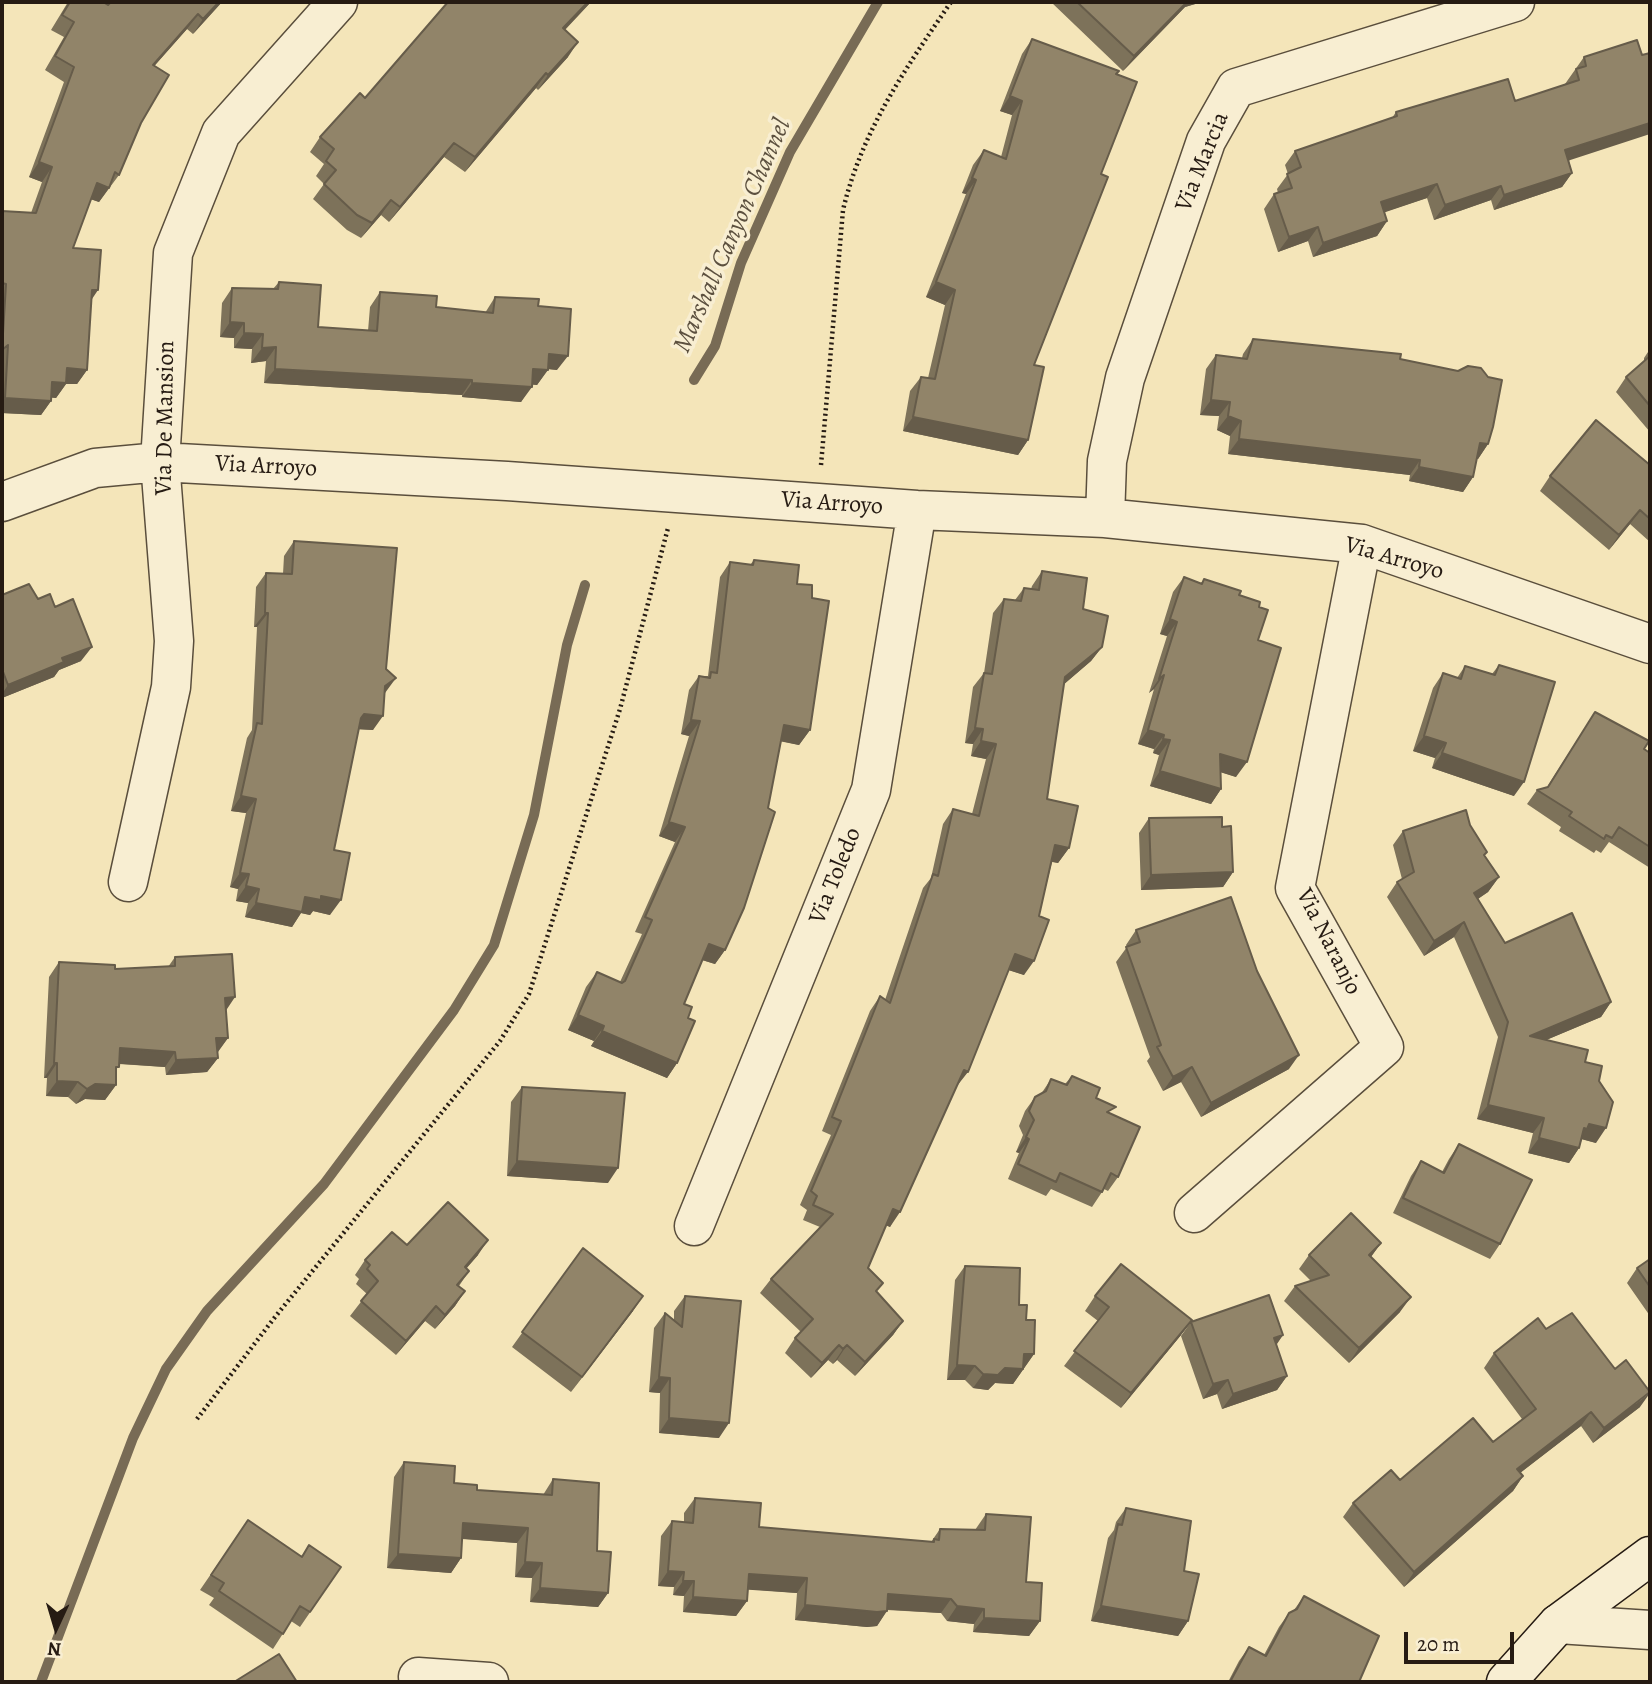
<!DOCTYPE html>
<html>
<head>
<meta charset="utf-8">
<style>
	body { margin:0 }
	#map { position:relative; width:1652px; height:1684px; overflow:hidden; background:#f4e5b9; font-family:Alegreya,serif }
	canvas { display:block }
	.frame { position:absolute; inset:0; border:4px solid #261b13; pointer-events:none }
	.north { position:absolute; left:21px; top:1593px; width:70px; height:70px; -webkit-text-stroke:5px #f8eed2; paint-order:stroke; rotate:184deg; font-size:19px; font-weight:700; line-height:28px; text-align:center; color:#261b13 }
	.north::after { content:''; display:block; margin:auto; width:24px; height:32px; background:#261b13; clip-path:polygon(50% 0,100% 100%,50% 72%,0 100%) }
	.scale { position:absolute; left:1404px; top:1632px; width:110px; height:32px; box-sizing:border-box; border:4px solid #261b13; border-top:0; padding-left:9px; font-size:21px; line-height:24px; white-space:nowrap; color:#261b13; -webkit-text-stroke:5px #f8eed2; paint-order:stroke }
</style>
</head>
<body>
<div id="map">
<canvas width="1652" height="1684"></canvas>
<div class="frame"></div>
<div class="north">N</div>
<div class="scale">20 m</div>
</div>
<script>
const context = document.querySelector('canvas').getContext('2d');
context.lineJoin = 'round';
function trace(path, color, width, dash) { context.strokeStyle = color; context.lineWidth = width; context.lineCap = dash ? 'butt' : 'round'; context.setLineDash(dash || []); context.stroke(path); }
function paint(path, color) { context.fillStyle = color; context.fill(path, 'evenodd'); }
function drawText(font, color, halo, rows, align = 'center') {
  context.font = font + ' Alegreya,serif'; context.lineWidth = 7; context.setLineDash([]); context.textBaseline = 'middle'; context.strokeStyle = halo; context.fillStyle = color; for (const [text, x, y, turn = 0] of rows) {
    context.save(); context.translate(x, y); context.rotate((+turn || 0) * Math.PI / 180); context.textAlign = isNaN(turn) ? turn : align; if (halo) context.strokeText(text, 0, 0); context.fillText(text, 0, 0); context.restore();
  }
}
trace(new Path2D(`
	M694 380 715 346 741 263 790 152 878 2
	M41 1682 133 1438 166 1369 207 1311 324 1184 454 1010 494 945 534 815 567 645 585 585`), '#786b55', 10);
const street = new Path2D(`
	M2 502 95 468 160 462 507 481 917 510 1105 518 1362 544 1650 644
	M1105 518 1107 461 1125 378 1206 141 1236 88 1515 2
	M128 882 171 687 174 641 160 462 173 253 221 133 338 2
	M1194 1213 1384 1047 1295 888 1362 544
	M694 1226 871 790 917 510
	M1558 1624 1650 1630
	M418 1677 489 1682`);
const secondary = new Path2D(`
	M1506 1682 1558 1624 1650 1556`);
trace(street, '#5a4e3c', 41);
trace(secondary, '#261b13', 41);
trace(new Path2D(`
	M821 465 843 210C862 130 906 68 951 2
	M197 1419 275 1317 500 1041 529 994 620 709 668 528`), '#261b13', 4.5, [2, 3.5]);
trace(street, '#f8eed2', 38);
trace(secondary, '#f8eed2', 38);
paint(new Path2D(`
	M68 2H103L108 5 111 2H222L193 34 187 29 154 66 141 123 119 175 99 202 91 199 73 248 91 300 87 370 77 384H66L56 398 51 397V401L41 415 2 413V211L31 213 42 182 29 177 64 82 45 70 64 37 51 30Z
	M448 2H591L565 30 568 57 538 90 536 88 465 172 444 157 389 222 381 215 361 238 347 230 313 199 324 184 316 176 324 164 310 152 320 137 365 98Z
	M1051 2H1202L1185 7 1123 71Z
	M1032 39 1117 74 1101 174 1034 365 1028 440 1018 455 903 431 910 391 921 377 928 378 945 305 926 297 966 194 962 193 973 165 984 150 1001 157 1012 115 1000 111 1022 54Z
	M1637 40 1569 161 1572 173 1562 187 1494 210 1491 200 1434 220 1427 198 1384 212 1387 221 1377 236 1313 257 1308 241 1278 252 1264 209 1274 194 1278 193 1277 189 1288 174 1285 165 1295 151 1392 118 1396 112 1515 101 1566 85 1565 84 1584 57Z
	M279 282 318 327 368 331 370 307 380 292 436 307 485 313 495 297 538 306 557 370 548 369 537 385 532 384 521 402 462 397V395L264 383 266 361 251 363 252 349 234 348V338L220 337 222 303 232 288 273 289Z
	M1253 339 1400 359 1488 444 1478 459H1477L1473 477 1463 492 1409 481 1410 475 1228 454 1230 436 1217 430 1219 416 1200 415 1206 369 1216 355 1242 358 1243 354Z
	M1650 349V432L1616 392 1626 377 1644 362V358Z
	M1650 465V542L1630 524 1609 550 1540 491 1550 476Z
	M294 541 386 669 385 693 373 730 358 729 334 850 330 915 313 911 310 915 301 913 292 927 245 917 248 903 236 901 238 889 230 887 246 813 231 811 247 738 252 730 257 627H254L256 587 266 573 283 574 284 556Z
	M754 560 797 584 810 730 799 745 781 741 725 950 715 964 702 960 684 1004 688 1018 677 1063 667 1078 591 1046 594 1041 568 1030 586 987 597 972 620 982 642 934 635 932 675 842 659 836 689 736 681 734 689 690 699 676H708L720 577 730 562 750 565Z
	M1042 571 1083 609 1102 647 1091 661 1064 684 1047 799 1069 848 1058 863 1052 862 1024 975 1009 970 957 1086 890 1227 886 1225 868 1268 877 1292 903 1321 893 1335 855 1376 837 1360 833 1364 828 1360 811 1378 785 1353 795 1338 801 1332 760 1293 771 1279 820 1227 803 1220 807 1210 800 1205 831 1135 822 1131 870 1011 880 996 885 1000 923 888 931 878 943 824 953 809 972 814 986 759 971 756 973 744 965 743 973 687 984 673 993 613 1004 599 1015 600 1024 588 1031 589 1032 586Z
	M1184 577 1201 583 1204 579 1239 595 1259 607 1258 640 1236 777 1221 772V789L1211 804 1150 786 1159 755 1153 753 1154 749 1138 744 1154 689 1149 693 1167 636 1160 634 1173 592Z
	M2 595 38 599 55 607 81 661 59 670 54 677 2 698Z
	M1499 665 1514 796 1432 768 1435 758 1413 751 1433 688 1443 673 1457 678 1465 666 1492 674Z
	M1595 712 1650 753V868L1609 842 1601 853 1596 850 1594 853 1559 831 1561 827 1527 804 1537 790 1547 787Z
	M1149 818 1222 827 1233 872 1223 887 1141 890 1139 833Z
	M1470 825 1485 856 1499 877 1488 892 1478 899 1505 943 1611 1002 1601 1017 1546 1040 1585 1062 1599 1081 1596 1143 1582 1139 1579 1148 1569 1163 1528 1153 1533 1133 1477 1119 1498 1037 1454 937 1424 956 1387 897 1397 882 1402 879 1393 845 1403 831Z
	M1136 930 1289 1069 1201 1117 1181 1082 1163 1091 1147 1061 1150 1057 1116 962 1127 947 1126 945Z
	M175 957 226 1010 228 1038 217 1052 218 1058 207 1072 166 1075 165 1067 119 1064 116 1071V1085L105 1100 85 1099 76 1104 68 1097 46 1096 47 1078H44L49 977 59 962 115 969 168 967Z
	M1072 1076 1111 1114 1118 1177 1108 1191 1104 1189 1092 1207 1051 1189 1046 1196 1008 1179 1019 1153 1016 1152 1023 1135 1019 1126 1025 1111 1035 1097 1041 1094 1051 1079 1065 1084Z
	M522 1087 608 1183 507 1176 511 1102Z
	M1459 1144 1500 1244 1490 1259 1393 1213 1411 1176 1421 1161 1442 1172 1449 1159Z
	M1381 1243 1371 1257 1400 1312 1349 1363 1284 1301 1295 1286 1311 1281 1299 1269 1309 1255Z
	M407 1245 478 1255 466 1269 469 1271 459 1286 465 1291 455 1306 435 1329 425 1321 396 1355 350 1316 367 1294 356 1284 359 1279 355 1275 365 1260Z
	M583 1248 633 1311 571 1392 512 1347Z
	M1650 1259V1316L1627 1283 1637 1268Z
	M965 1266 1019 1305 1026 1320 1034 1354 1013 1384 995 1383 988 1390 973 1388 965 1380H947L955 1280Z
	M685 1296 719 1438 659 1433 660 1393 649 1392 654 1328 665 1313 674 1320V1311Z
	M1095 1296 1181 1335 1121 1408 1064 1366 1098 1321 1085 1311Z
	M1191 1322 1283 1335 1276 1344 1287 1376 1277 1390 1222 1409 1217 1394 1203 1399 1181 1336Z
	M1546 1329 1640 1407 1593 1443 1581 1426 1520 1473 1523 1476 1513 1491 1404 1587 1343 1517 1353 1503 1400 1480 1493 1442 1522 1419 1484 1368 1494 1353Z
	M404 1462 454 1483 477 1490 543 1495 553 1479 597 1551 608 1593 598 1607 530 1602 532 1578 515 1577 517 1543 462 1539 461 1558 451 1573 387 1568 394 1477Z
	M695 1498 759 1527 931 1542 940 1529 975 1530 986 1514 1026 1582 1040 1621 1029 1636 973 1632 974 1624 947 1621 941 1613 887 1610 877 1626 867 1627 795 1620 797 1593 747 1589V1601L736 1616 683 1612 684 1596 673 1595 674 1587 658 1586 661 1536 672 1521 684 1522V1513Z
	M1126 1508 1184 1571 1188 1621 1178 1636 1091 1621 1108 1538 1114 1530 1116 1522Z
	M248 1520 301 1557 309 1545 341 1567 300 1627 291 1621 273 1649 209 1605 214 1598 200 1590Z
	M1304 1596 1359 1682H1228L1239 1661 1249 1647 1264 1655 1279 1627 1289 1613 1294 1610Z`), '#7d725a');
paint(new Path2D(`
	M219 2H222L193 34 203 19Z
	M588 2H591L553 42 563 28Z
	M1187 2H1202L1185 7 1123 71 1134 56Z
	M198 14 187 29 142 80 153 65Z
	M578 42 568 57 538 90 548 75Z
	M546 73 536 88 465 172 475 157Z
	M1010 96 1022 101 1012 115 1000 111Z
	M1650 123V134L1555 165 1565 150Z
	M454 143 444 157 389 222 400 207Z
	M39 162 52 167 42 182 29 177Z
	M1572 173 1562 187 1494 210 1504 195Z
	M972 178 976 180 966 194 962 193Z
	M97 183 109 188 99 202 87 198Z
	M1437 184 1427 198 1371 217 1381 202Z
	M1501 186 1491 200 1434 220 1445 205Z
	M391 200 381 215 361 238 372 223Z
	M1387 221 1377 236 1313 257 1323 243Z
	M1318 227 1308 241 1278 252 1289 237Z
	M936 282 955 290 945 305 926 297Z
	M92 290H98L88 305Z
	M230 322 244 323 234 338 220 337Z
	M244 333 263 334 252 349 234 348Z
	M276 347 266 361 251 363 262 348Z
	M549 354 568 356 557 370 539 368Z
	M67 368 87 370 77 384H66L56 398 42 397 52 382Z
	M275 369 472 380 462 395 264 383Z
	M533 369 548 370 537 385 523 384Z
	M472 383 532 387 521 402 462 397Z
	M5 398 51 401 41 415 2 413V402Z
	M1211 400 1230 402 1219 416 1200 415Z
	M1228 416 1241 421 1230 436 1217 430Z
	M913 417 1028 440 1018 455 903 431Z
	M1239 439 1420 460 1410 475 1228 454Z
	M1480 443 1488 444 1478 459 1470 457Z
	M1419 467 1473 477 1463 492 1409 481Z
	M1640 510 1630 524 1609 550 1619 535Z
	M265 613H268L257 627H254Z
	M1170 619 1177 622 1167 636 1160 634Z
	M92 647 81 661 59 670 54 677 2 698V694L8 685 62 658Z
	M1102 647 1091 661 1055 692 1065 677Z
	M1164 675 1154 689 1149 693 1159 679Z
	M396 678 385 693 374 701 385 686Z
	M364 714 383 716 373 730 354 729Z
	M691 720 700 721 689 736 681 734Z
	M784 725 810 730 799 745 774 740Z
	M975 728 983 729 973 744 965 743Z
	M1148 730 1164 735 1154 749 1138 744Z
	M1424 736 1446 743 1435 758 1413 751Z
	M1163 739 1170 740 1159 755 1153 753Z
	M981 741 996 744 986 759 971 756Z
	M1442 753 1524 782 1514 796 1432 768Z
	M1220 754 1247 762 1236 777 1210 769Z
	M1160 771 1221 789 1211 804 1150 786Z
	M241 796 256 799 246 813 231 811Z
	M669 822 685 827 675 842 659 836Z
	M1055 845 1069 848 1058 863 1045 860Z
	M1233 872 1223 887 1141 890 1151 875Z
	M240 873 249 874 238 889 230 887Z
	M1499 877 1488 892 1464 908 1474 893Z
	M246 886 259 889 248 903 236 901Z
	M321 896 341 900 330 915 313 911 310 915 301 913 292 927 245 917 256 903Z
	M1464 922 1454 937 1424 956 1434 941Z
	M709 944 725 950 715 964 699 959Z
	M1015 954 1034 961 1024 975 1005 969Z
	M235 997 225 1012V998Z
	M1611 1002 1601 1017 1520 1051 1530 1036Z
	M578 1015 604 1026 594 1041 568 1030Z
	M602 1031 677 1063 667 1078 591 1046Z
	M216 1038H228L218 1052 206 1053Z
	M120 1048 175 1052 165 1067 109 1063Z
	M1299 1055 1289 1069 1201 1117 1211 1103Z
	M218 1058 207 1072 166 1075 176 1060Z
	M54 1063H57L47 1078H44Z
	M1192 1067 1181 1082 1163 1091 1173 1077Z
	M964 1070 968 1072 957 1086Z
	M57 1081 78 1082 68 1097 46 1096Z
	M95 1084 116 1085 105 1100 85 1099 76 1104 87 1089Z
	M1488 1105 1544 1118 1533 1133 1477 1119Z
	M1589 1124 1606 1128 1596 1143 1581 1139 1584 1128Z
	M1026 1137 1029 1139 1019 1153 1016 1152Z
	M1539 1138 1579 1148 1569 1163 1528 1153Z
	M517 1161 618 1168 608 1183 507 1176Z
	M893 1209 900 1212 890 1227 883 1224Z
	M488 1240 478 1255 454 1282 465 1267Z
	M1381 1243 1370 1258 1369 1255Z
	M465 1291 455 1306 435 1329 445 1315Z
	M643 1296 633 1311 571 1392 582 1377Z
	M1411 1297 1400 1312 1349 1363 1359 1348Z
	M436 1306 425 1321 396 1355 406 1341Z
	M1192 1320 1181 1335 1121 1408 1131 1393Z
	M903 1321 893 1335 855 1376 865 1362Z
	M1283 1335 1273 1350 1274 1338Z
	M839 1345 828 1360 811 1378 822 1363Z
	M847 1345 837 1360 833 1364 843 1349Z
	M1024 1354H1034L1013 1384 995 1383 988 1390 973 1388 983 1374 1005 1368Z
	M957 1365 975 1366 965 1380H947Z
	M1287 1376 1277 1390 1222 1409 1233 1394Z
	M659 1377 670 1378 660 1393 649 1392Z
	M1228 1380 1217 1394 1203 1399 1213 1384Z
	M1650 1393 1640 1407 1593 1443 1604 1428Z
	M1591 1412 1581 1426 1507 1483 1517 1469Z
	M669 1418 729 1423 719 1438 659 1433Z
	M1523 1476 1513 1491 1404 1587 1414 1572Z
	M463 1523 528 1528 517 1543 453 1538Z
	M398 1554 461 1558 451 1573 387 1568Z
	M525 1562 542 1563 532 1578 515 1577Z
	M668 1571 684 1572 674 1587 658 1586Z
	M749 1574 807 1578 797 1593 738 1589Z
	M683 1581H694L684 1596 673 1595Z
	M540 1588 608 1593 598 1607 530 1602Z
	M888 1594 951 1599 941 1613 878 1609Z
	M693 1597 747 1601 736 1616 683 1612Z
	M805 1605 887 1611 877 1626 867 1627 795 1620Z
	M957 1606 984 1609 974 1624 947 1621Z
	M1101 1606 1188 1621 1178 1636 1091 1621Z
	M984 1618 1040 1621 1029 1636 973 1632Z`), '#665c4a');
const building = new Path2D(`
	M70 2H103L108 5 111 2H219L203 19 198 14 153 65 169 75 141 123 119 175 115 172 109 188 97 183 73 248 101 250 98 290H92L87 370 67 368 66 383 52 382 51 401 5 398 8 345 2 350 6 284 2 283V211L36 213 52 167 39 162 74 67 55 56 74 22 62 15Z
	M448 2H588L563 28 578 42 548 75 546 73 475 157 454 143 400 207 391 200 372 223 357 215 324 184 336 170 326 161 334 149 320 137 360 93 365 98Z
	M1077 2H1187L1134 56Z
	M1032 39 1119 71 1116 74 1137 82 1101 174 1108 177 1034 365 1044 367 1028 440 913 417 921 377 935 379 955 290 936 282 976 180 972 178 984 150 1006 159 1022 101 1010 96Z
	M1637 40 1642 55 1650 53V123L1565 150 1572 173 1504 195 1501 186 1445 205 1437 184 1381 202 1387 221 1323 243 1318 227 1289 237 1274 194 1292 188 1287 174 1301 167 1295 151 1397 116 1396 112 1508 79 1515 101 1579 80 1576 69 1586 66 1584 57Z
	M279 282 321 285 318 327 377 331 380 292 437 296 436 307 493 313 495 297 539 299 538 306 571 309 568 356 549 354 548 370 533 369 532 387 472 383V380L275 369 276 347 262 348 263 334 244 333V323L230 322 232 288 278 289Z
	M1253 339 1401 354 1400 359 1458 371 1468 366 1481 368 1488 377 1502 380 1493 427 1488 444 1480 443 1473 477 1419 467 1420 460 1239 439 1241 421 1228 416 1230 402 1211 400 1216 355 1247 359Z
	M1650 356V406L1626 377Z
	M1596 420 1650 465V519L1640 510 1619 535 1550 476Z
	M294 541 397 548 386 669 396 678 385 686 383 716 364 714 361 718 334 850 350 853 341 900 321 896V900L305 897 302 912 256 903 259 889 246 886 249 874 240 873 256 799 241 796 257 723 262 724 268 613H265L266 573 292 574Z
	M754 560 799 565 797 584 812 585V598L829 601 810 730 784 725 768 808 775 812 744 908 725 950 709 944 684 1004 692 1007 688 1018 695 1021 677 1063 602 1031 604 1026 578 1015 597 972 622 983 625 981 652 920 645 917 685 827 669 822 700 721 691 720 699 676 710 678 711 672 717 673 730 562 753 565Z
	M1042 571 1087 578 1083 609 1108 616 1102 647 1065 677 1047 799 1078 806 1069 848 1055 845 1039 916 1049 920 1034 961 1015 954 968 1072 964 1070 900 1212 893 1209 868 1268 883 1283 876 1291 903 1321 865 1362 847 1345 843 1349 839 1345 822 1363 795 1338 813 1319 771 1279 833 1214 813 1205 817 1196 811 1191 841 1121 832 1117 880 996 890 1003 933 874 938 876 953 809 979 816 996 744 981 741 983 729 975 728 984 673 992 674 1004 599 1021 601 1024 588 1039 590Z
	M1184 577 1202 584 1204 579 1241 591 1239 595 1260 602 1259 607 1268 610 1258 640 1281 648 1247 762 1220 754 1221 789 1160 771 1170 740 1163 739 1164 735 1148 730 1164 675 1159 679 1177 622 1170 619Z
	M29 584 38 599 50 594 55 607 73 599 92 647 62 658 64 662 8 685 2 669V595Z
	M1499 665 1555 682 1524 782 1442 753 1446 743 1424 736 1443 673 1461 679 1465 666 1495 675Z
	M1595 712 1649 741 1644 749 1650 753V847L1619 827 1612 838 1606 835 1604 839 1569 816 1572 812 1537 790 1548 787Z
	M1466 810 1470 825 1487 852 1484 855 1499 877 1474 893 1505 943 1572 913 1611 1002 1530 1036 1588 1050 1585 1062 1602 1066 1599 1081 1613 1102 1606 1128 1589 1124 1587 1129 1584 1128 1579 1148 1539 1138 1544 1118 1488 1105 1508 1022 1464 922 1434 941 1397 882 1414 872 1403 831Z
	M1222 817V827L1231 826 1233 872 1151 875 1149 818Z
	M1231 897 1257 971 1299 1055 1211 1103 1192 1067 1173 1077 1157 1047 1161 1045 1126 947 1140 942 1136 930Z
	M232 954 235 997 225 998 228 1038H216L218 1058 176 1060 175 1052 120 1048 119 1067H116V1085L95 1084 87 1089 78 1082 57 1081V1063H54L59 962 115 965V969L175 966V957Z
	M1072 1076 1100 1088 1096 1098 1116 1107 1107 1112 1140 1127 1118 1177 1111 1173 1102 1192 1060 1173 1056 1182 1018 1164 1029 1139 1026 1137 1034 1120 1029 1111 1035 1097 1046 1091 1051 1079 1067 1085Z
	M522 1087 625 1093 618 1168 517 1161Z
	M1459 1144 1532 1180 1500 1244 1403 1198 1421 1161 1444 1173Z
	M448 1202 488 1240 465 1267 469 1271 457 1285 465 1291 445 1315 436 1306 406 1341 361 1301 378 1281 367 1269 370 1265 365 1260 392 1232 407 1245Z
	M1351 1213 1381 1243 1369 1255 1411 1297 1359 1348 1295 1286 1329 1275 1309 1255Z
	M583 1248 643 1296 582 1377 522 1332Z
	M1650 1259V1287L1637 1268Z
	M1121 1264 1192 1320 1131 1393 1074 1351 1109 1307 1095 1296Z
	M965 1266 1020 1268 1019 1305H1027L1026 1320H1035L1034 1354H1024L1023 1369 1005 1368 998 1375 983 1374 975 1366 957 1365Z
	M1269 1295 1283 1335 1274 1338 1287 1376 1233 1394 1228 1380 1213 1384 1191 1322Z
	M685 1296 741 1301 729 1423 669 1418 670 1378 659 1377 665 1313 682 1327Z
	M1572 1313 1615 1369 1626 1360 1650 1392 1604 1428 1591 1412 1517 1469 1523 1476 1414 1572 1353 1503 1391 1470 1400 1480 1473 1418 1493 1442 1536 1409 1494 1353 1538 1318 1546 1329Z
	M404 1462 455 1466 454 1483 477 1485V1490L552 1495 553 1479 599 1483 597 1551 611 1552 608 1593 540 1588 542 1563 525 1562 528 1528 463 1523 461 1558 398 1554Z
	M695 1498 761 1503 759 1527 934 1542V1539L939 1540 940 1529 985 1530 986 1514 1031 1517 1026 1582 1042 1583 1040 1621 984 1618V1609L957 1606 951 1599 888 1594 887 1611 877 1612 805 1605 807 1578 749 1574 747 1601 693 1597 694 1581H683L684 1572 668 1571 672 1521 693 1523Z
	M1126 1508 1191 1521 1184 1571 1199 1574 1188 1621 1101 1606 1118 1524 1122 1525Z
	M248 1520 302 1557 309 1545 341 1567 310 1612 300 1606 283 1634 219 1591 224 1583 211 1575Z
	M1304 1596 1379 1636 1359 1682H1230L1249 1647 1266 1656 1289 1613 1297 1609Z
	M279 1654 297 1682H234Z`);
paint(building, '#918469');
trace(building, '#665c4a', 2);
drawText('24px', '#261b13', '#f8eed2', [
	["Via Marcia",1203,162,-68],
	["Via De Mansion",166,418,-89],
	["Via Arroyo",266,467,3],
	["Via Arroyo",832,504,4],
	["Via Arroyo",1394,559,16],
	["Via Toledo",836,876,-68],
	["Via Naranjo",1328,942,63]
]);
drawText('italic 26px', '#5c503f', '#f8eed2', [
	["Marshall Canyon Channel",733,236,-66]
]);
</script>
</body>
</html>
